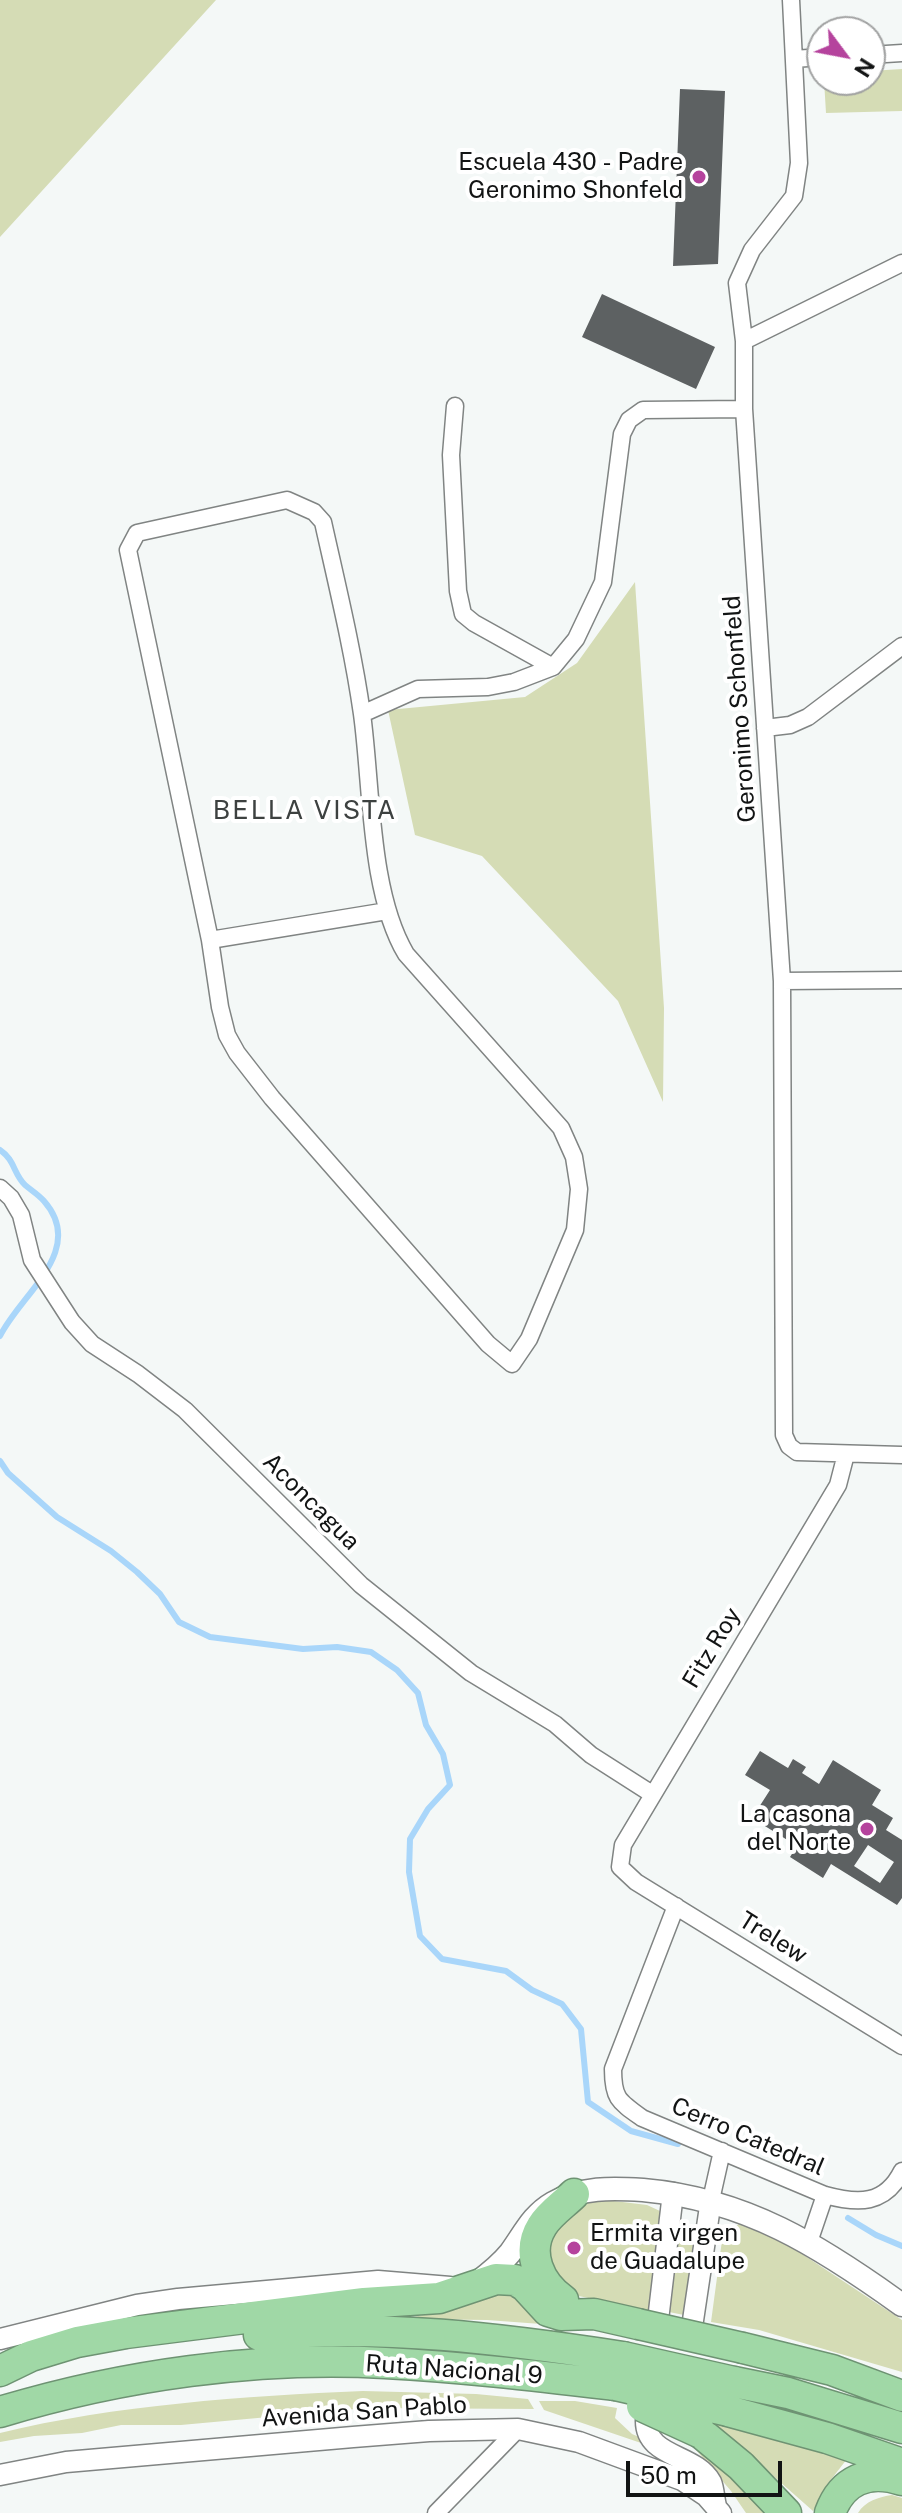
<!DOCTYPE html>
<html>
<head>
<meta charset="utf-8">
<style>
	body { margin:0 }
	#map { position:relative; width:902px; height:2513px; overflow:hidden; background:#f4f8f7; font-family:"Public Sans",sans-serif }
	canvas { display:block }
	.north { position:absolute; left:806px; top:16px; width:80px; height:80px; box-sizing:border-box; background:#fff; border:2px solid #a0a1a1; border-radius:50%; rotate:122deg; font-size:22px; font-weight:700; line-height:32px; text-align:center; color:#121414 }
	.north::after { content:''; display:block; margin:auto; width:28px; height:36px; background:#b5439d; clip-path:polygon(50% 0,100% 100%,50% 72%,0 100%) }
	.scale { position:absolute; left:626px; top:2461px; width:156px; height:36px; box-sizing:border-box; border:4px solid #121414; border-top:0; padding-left:10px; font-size:24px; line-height:28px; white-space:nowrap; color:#121414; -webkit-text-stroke:6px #fff; paint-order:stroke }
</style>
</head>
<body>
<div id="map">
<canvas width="902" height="2513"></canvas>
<div class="north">N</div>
<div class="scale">50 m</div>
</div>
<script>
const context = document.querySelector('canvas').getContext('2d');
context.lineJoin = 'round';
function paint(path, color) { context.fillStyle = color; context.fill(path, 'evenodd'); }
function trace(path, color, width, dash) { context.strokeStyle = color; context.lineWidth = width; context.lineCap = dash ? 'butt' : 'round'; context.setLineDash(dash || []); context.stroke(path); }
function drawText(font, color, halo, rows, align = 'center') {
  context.font = font + ' "Public Sans",sans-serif'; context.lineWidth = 8; context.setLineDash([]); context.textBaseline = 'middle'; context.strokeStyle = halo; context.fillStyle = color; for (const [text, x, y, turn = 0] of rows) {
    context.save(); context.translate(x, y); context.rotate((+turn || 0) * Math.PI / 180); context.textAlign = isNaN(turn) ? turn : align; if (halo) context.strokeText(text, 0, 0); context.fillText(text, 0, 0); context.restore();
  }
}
paint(new Path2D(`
	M0 0H216L0 237Z
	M902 69V111L826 113 824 80H870V71Z
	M635 582 664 1008 663 1102 618 1001 482 856 415 835 388 710 525 697 577 663Z
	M606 2200 647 2205 660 2211 662 2221 651 2311 569 2294 557 2287 545 2239 584 2203Z
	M739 2224 775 2236 902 2320V2372L759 2330 711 2322 723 2233Z
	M687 2229 693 2232 694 2237 684 2315 669 2312 679 2234Z
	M509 2293 568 2326 487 2320 406 2319 471 2303 488 2294Z
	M363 2391 476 2394 528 2399 534 2409 367 2408 181 2425H121L82 2433 34 2436 0 2442V2433C114 2405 246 2396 363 2391Z
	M539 2401H575L617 2408 615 2418 632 2434 646 2440 644 2444 544 2410Z
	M711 2421 847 2459 826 2486 813 2511Z
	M691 2444 727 2472 770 2513H746L731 2491Z
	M892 2495 902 2498V2513H858C865 2501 879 2497 892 2495Z`), '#d5dcb5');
trace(new Path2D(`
	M0 1150C15 1160 13 1173 25 1185 31 1190 39 1195 44 1201 87 1250 21 1294 0 1336
	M0 1461 8 1473 57 1517 111 1551 137 1572 160 1594 179 1622 210 1637 303 1649 337 1647 371 1652 397 1670 418 1693 426 1725 443 1754 450 1785 428 1809 410 1839 409 1872 420 1936 442 1959 506 1971 532 1990 562 2004 581 2029 588 2102 631 2131 678 2144
	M848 2218 876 2235 902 2246`), '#a9d6fa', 6);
paint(new Path2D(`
	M680 89 725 91 718 264 673 266Z
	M602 294 715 347 696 389 582 337Z
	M760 1751 788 1768 793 1759 806 1767 802 1773 819 1784 833 1760 881 1790 872 1805 893 1818 886 1830 902 1840V1898L897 1905 831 1864 823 1878 790 1857 797 1846 752 1818 770 1790 745 1775ZM868 1845 894 1862 880 1883 854 1866Z`), '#5d6162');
const minor = new Path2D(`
	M791 0 799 163 794 196 752 250 737 283 744 341V409L782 981 784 1435 789 1446 797 1452 902 1455
	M870 55 902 53
	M794 59 822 57
	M744 341 902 263
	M455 406 451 455 458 591 463 614 474 623 553 667
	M287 500 314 512 323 522C337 585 353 650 362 714 372 786 369 892 406 954L561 1128 574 1157 579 1189 575 1230 529 1339 512 1364 488 1344 272 1098 237 1053 227 1035 220 1007 210 940 128 550 137 533Z
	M362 714 418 689 488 687 514 682 553 667 576 639 603 582 622 434 629 420 643 410 744 409
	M765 728 790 725 808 717 902 646
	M210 940 387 911
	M782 981 902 980
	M0 1188 11 1198 21 1215 32 1260 72 1322 92 1344 138 1374 185 1410 361 1585 471 1673 555 1724 591 1755 652 1794
	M846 1454 838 1485 623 1845 620 1867 636 1882 902 2046
	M676 1906 613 2069C613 2098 618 2101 642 2118L825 2195C858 2204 885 2205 902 2171
	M711 2200 722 2151
	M809 2242 825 2195
	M436 2513 518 2429`);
const tertiary = new Path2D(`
	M658 2320 673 2193
	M692 2327 711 2200
	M0 2339 137 2305 178 2299 378 2281 450 2287
	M646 2420C645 2458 695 2453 711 2482 714 2489 714 2499 716 2506
	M0 2475 66 2462 353 2437 429 2431 518 2429 579 2442 682 2480 706 2496 721 2513`);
const secondary = new Path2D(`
	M478 2282C490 2273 501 2264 510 2253 524 2234 532 2215 553 2203 582 2187 611 2188 643 2190 746 2199 820 2246 902 2305`);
const motorway = new Path2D(`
	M563 2300C540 2284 525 2253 542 2226 549 2214 564 2204 574 2194
	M259 2335C380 2323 504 2339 623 2357
	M743 2348 832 2370 902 2396
	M0 2371 31 2356 77 2342 126 2333 364 2303 439 2298 496 2279 515 2280 525 2286 548 2311 561 2315 594 2314 638 2324
	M734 2382 788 2393 902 2428
	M728 2411 827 2438 902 2464
	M0 2412C122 2375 257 2356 385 2363 462 2367 538 2376 615 2385
	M701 2433 741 2466 786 2513
	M830 2513C842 2480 868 2469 902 2480`);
trace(minor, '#808483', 19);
trace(tertiary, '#808483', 23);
trace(secondary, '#808483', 25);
trace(motorway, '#6e9373', 33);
trace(minor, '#fff', 16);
trace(tertiary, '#fff', 20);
trace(secondary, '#fff', 22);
trace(motorway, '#a0d8a6', 30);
const motorwayBridge = new Path2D(`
	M638 2324 743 2348
	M623 2357 734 2382
	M615 2385 728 2411
	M642 2406 701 2433`);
trace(motorwayBridge, '#6e9373', 33, []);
trace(motorwayBridge, '#a0d8a6', 30);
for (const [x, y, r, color] of [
	[699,177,8,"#b5439d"],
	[867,1829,8,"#b5439d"],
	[574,2248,8,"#b5439d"]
]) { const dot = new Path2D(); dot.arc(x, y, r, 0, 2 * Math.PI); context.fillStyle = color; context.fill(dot); trace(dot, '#fff', 3); }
drawText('24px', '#121414', '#fff', [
	["Escuela 430 - Padre",683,163],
	["Geronimo Shonfeld",683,191],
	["La casona",851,1815],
	["del Norte",851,1843],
	["Ermita virgen",590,2234,"left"],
	["de Guadalupe",590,2262,"left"]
], 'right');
drawText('24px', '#121414', '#fff', [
	["Geronimo Schonfeld",740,709,-94],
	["Aconcagua",311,1502,45],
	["Fitz Roy",712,1648,-59],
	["Trelew",773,1938,32],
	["Cerro Catedral",748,2137,23],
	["Ruta Nacional 9",454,2370,4],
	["Avenida San Pablo",364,2412,-4]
]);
context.letterSpacing = '2px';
drawText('26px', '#3d4140', '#fff', [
	["BELLA VISTA",305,811]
]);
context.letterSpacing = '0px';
</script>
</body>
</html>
